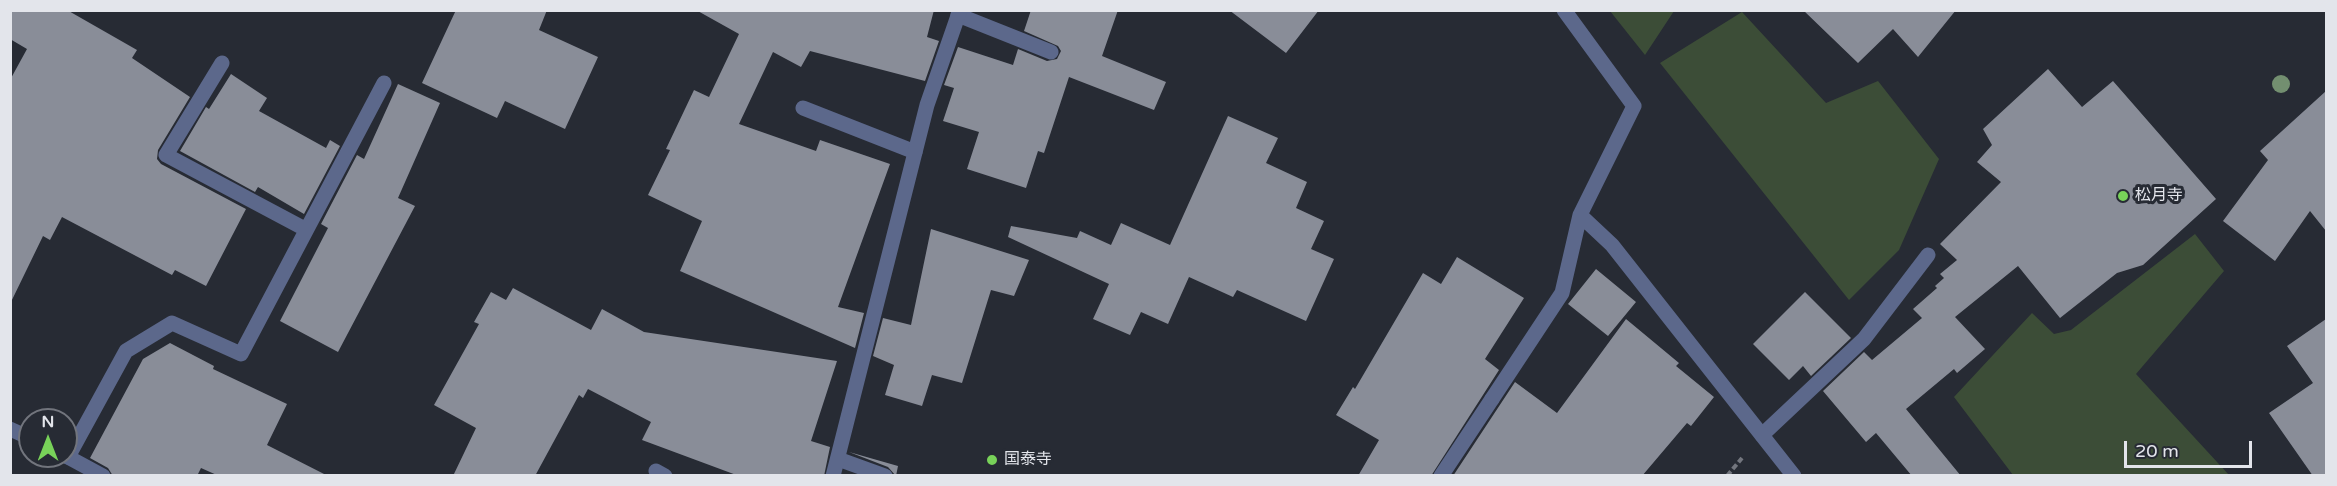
<!DOCTYPE html>
<html>
<head>
<meta charset="utf-8">
<style>
	body { margin:0 }
	#map { position:relative; width:2337px; height:486px; overflow:hidden; background:#272b34; font-family:"Varela Round",sans-serif }
	canvas { display:block }
	.frame { position:absolute; inset:0; border:12px solid #e3e5eb; pointer-events:none }
	.north { position:absolute; left:18px; top:408px; width:60px; height:60px; box-sizing:border-box; background:#272b34; border:2px solid #72757d; border-radius:50%; rotate:0deg; font-size:16px; font-weight:700; line-height:24px; text-align:center; color:#e3e5eb }
	.north::after { content:''; display:block; margin:auto; width:21px; height:27px; background:#78d259; clip-path:polygon(50% 0,100% 100%,50% 72%,0 100%) }
	.scale { position:absolute; left:2124px; top:441px; width:128px; height:27px; box-sizing:border-box; border:3px solid #e3e5eb; border-top:0; padding-left:8px; font-size:18px; line-height:21px; white-space:nowrap; color:#e3e5eb; -webkit-text-stroke:4px #272b34; paint-order:stroke }
</style>
</head>
<body>
<div id="map">
<canvas width="2337" height="486"></canvas>
<div class="frame"></div>
<div class="north">N</div>
<div class="scale">20 m</div>
</div>
<script>
const context = document.querySelector('canvas').getContext('2d');
context.lineJoin = 'round';
function paint(path, color) { context.fillStyle = color; context.fill(path, 'evenodd'); }
function trace(path, color, width, dash) { context.strokeStyle = color; context.lineWidth = width; context.lineCap = dash ? 'butt' : 'round'; context.setLineDash(dash || []); context.stroke(path); }
function drawText(font, color, halo, rows, align = 'center') {
  context.font = font + ' "Varela Round","Noto Sans JP",sans-serif'; context.lineWidth = 6; context.setLineDash([]); context.textBaseline = 'middle'; context.strokeStyle = halo; context.fillStyle = color; for (const [text, x, y, turn = 0] of rows) {
    context.save(); context.translate(x, y); context.rotate((+turn || 0) * Math.PI / 180); context.textAlign = isNaN(turn) ? turn : align; if (halo) context.strokeText(text, 0, 0); context.fillText(text, 0, 0); context.restore();
  }
}
paint(new Path2D(`
	M1610 11H1674L1645 55Z
	M1742 12 1826 103 1878 81 1939 159 1899 250 1849 300 1660 63Z
	M2195 234 2224 271 2136 374 2229 475H2013L1954 397 2032 313 2054 334 2071 330Z`), '#3c4d37');
paint(new Path2D(`
	M10 10H67L137 50 132 58 190 97 158 150 157 159 161 164 246 209 206 286 175 270 172 275 62 217 50 240 43 236 10 304V80L27 49 10 39Z
	M456 10H547L539 30 598 57 565 129 505 101 497 118 422 83Z
	M696 10H934L927 37 939 41 925 81 810 51 801 67 773 52 739 124 816 151 820 140 890 164 838 307 864 313 855 348 680 271 702 221 648 195 670 150 666 149 694 90 709 97 739 34Z
	M1031 10H1118L1102 56 1166 82 1154 110 1069 77 1044 153 1038 151 1026 188 967 169 979 132 943 121 954 88 944 85 958 47 1013 65 1018 49 1047 61 1057 59 1061 51 1058 46 1024 31Z
	M1229 10H1319L1286 53Z
	M1803 10H1956L1918 57 1893 29 1858 63Z
	M2048 69 2082 107 2113 81 2216 199 2143 265 2117 273 2060 318 2018 266 1955 317 1985 349 1957 373 1954 369 1906 409 1961 476H1912L1876 433 1866 442 1823 391 1864 352 1872 360 1922 318 1913 309 1937 288 1935 286 1944 278 1940 274 1957 260 1940 244 2001 182 1977 162 1992 145 1983 129Z
	M231 74 267 98 259 111 326 148 330 140 340 146 304 214 258 187 255 192 180 151 206 107 209 109Z
	M398 84 440 103 398 198 415 206 338 352 280 321 328 228 321 224 357 155 364 159Z
	M2326 91V231L2310 211 2275 261 2223 221 2268 160 2260 151Z
	M1228 116 1278 138 1266 163 1307 182 1296 208 1324 221 1311 249 1334 259 1306 321 1237 290 1233 297 1189 277 1168 324 1141 312 1130 335 1093 319 1109 284 1008 237 1011 226 1077 238 1080 231 1111 245 1121 223 1170 245Z
	M931 229 1029 260 1014 296 991 290 962 383 932 375 922 406 885 395 894 365 873 356 883 318 911 325Z
	M1457 257 1524 298 1485 359 1499 370 1431 476H1358L1379 440 1336 415 1353 387 1355 389 1423 273 1441 284Z
	M1596 269 1636 302 1608 336 1568 304Z
	M513 288 591 330 602 309 644 332 837 361 811 441 830 447 824 476H739L642 440 651 422 588 389 583 398 579 395 535 476H453L476 428 434 405 479 324 474 322 491 292 506 300Z
	M1805 292 1851 338 1811 376 1803 366 1789 380 1753 344Z
	M1626 319 1679 363 1676 366 1714 397 1691 426 1687 423 1642 476H1453L1515 382 1557 413Z
	M2326 319V476H2313L2269 413 2313 383 2287 346Z
	M170 343 214 366 213 369 287 404 267 445 328 476H219L201 468 197 476H113L108 468 90 458 143 359Z
	M849 452 898 466 896 476 888 467Z`), '#898d98');
trace(new Path2D(`
	M1727 476 1742 458`), '#73767e', 4, [6, 3]);
trace(new Path2D(`
	M958 15 1051 52
	M222 63 166 155 305 229
	M803 108 915 152
	M1762 435 1864 339 1928 255
	M68 457 126 351 172 323 241 354 384 83
	M838 459 885 476
	M656 471 665 476
	M1441 476 1492 399`), '#5c688b', 15);
trace(new Path2D(`
	M1580 215 1612 245 1794 476
	M1492 399 1562 293 1580 215 1634 106 1564 10
	M10 429 30 438
	M66 456 103 476
	M833 476 927 105 960 10`), '#5c688b', 15);
context.fillStyle = '#738f70';
for (const [x, y] of [
	[2281,84]
]) { context.beginPath(); context.arc(x, y, 9, 0, 2 * Math.PI); context.fill(); }
for (const [x, y, r, color] of [
	[2123,196,6,"#78d259"],
	[992,460,6,"#78d259"]
]) { const dot = new Path2D(); dot.arc(x, y, r, 0, 2 * Math.PI); context.fillStyle = color; context.fill(dot); trace(dot, '#272b34', 2); }
drawText('16px', '#e3e5eb', '#272b34', [
	["松月寺",2135,196],
	["国泰寺",1004,460]
], 'left');
</script>
</body>
</html>
